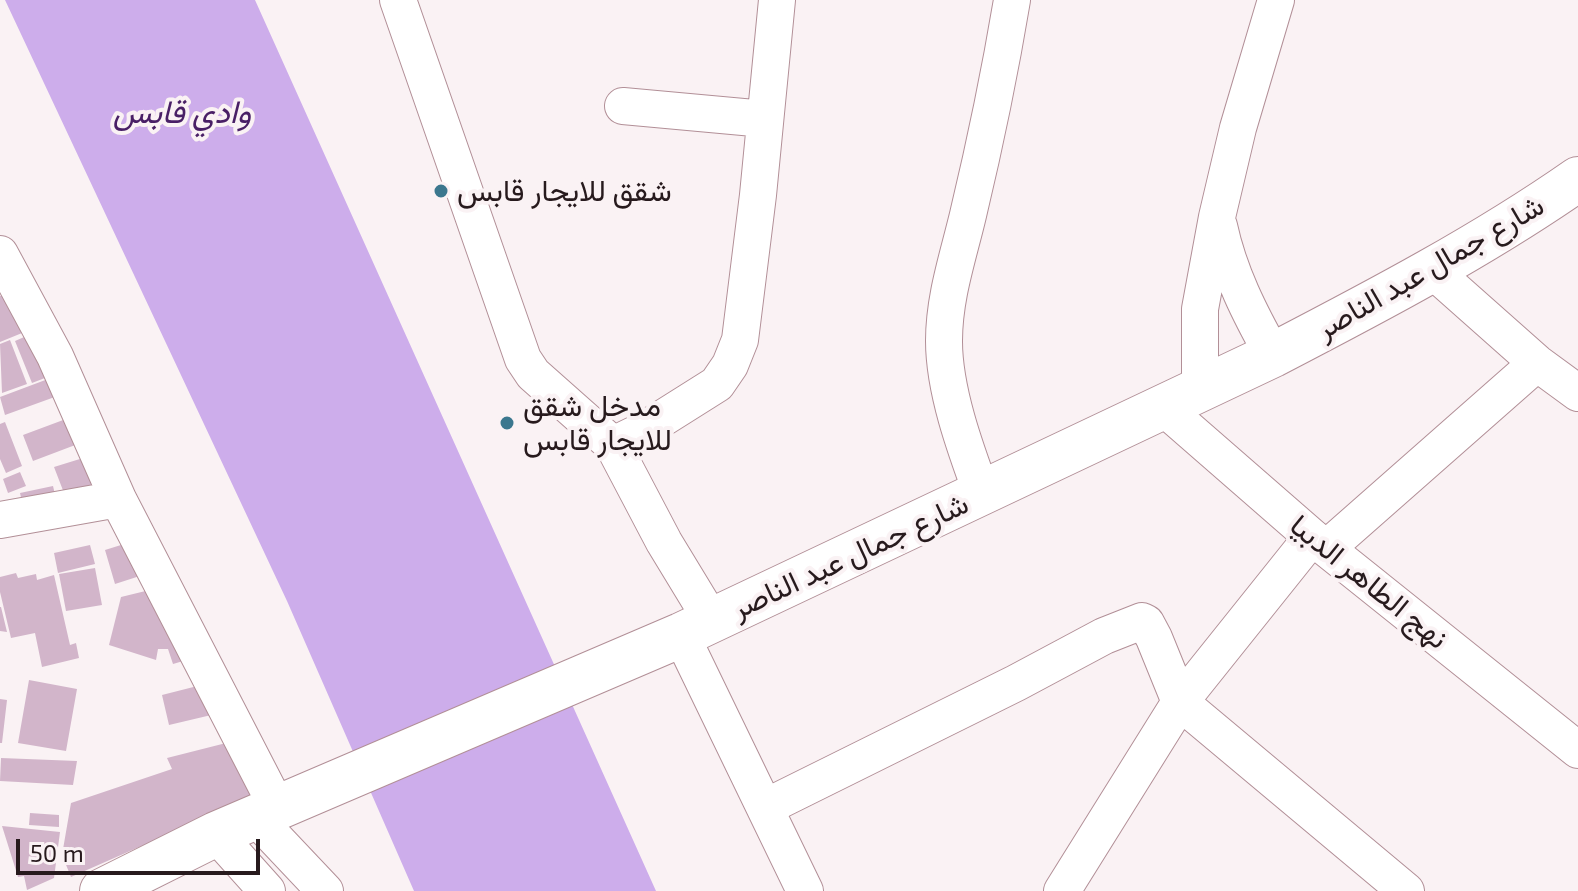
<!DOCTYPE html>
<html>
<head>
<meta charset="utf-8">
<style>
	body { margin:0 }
	#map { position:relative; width:1578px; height:891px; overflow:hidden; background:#faf2f4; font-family:"Exo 2",sans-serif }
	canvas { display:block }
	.scale { position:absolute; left:16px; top:839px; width:244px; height:36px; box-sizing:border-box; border:4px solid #271a1d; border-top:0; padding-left:10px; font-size:24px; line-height:28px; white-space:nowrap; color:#271a1d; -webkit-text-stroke:6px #faf2f4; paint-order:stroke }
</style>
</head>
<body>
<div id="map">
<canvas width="1578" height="891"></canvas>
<div class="scale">50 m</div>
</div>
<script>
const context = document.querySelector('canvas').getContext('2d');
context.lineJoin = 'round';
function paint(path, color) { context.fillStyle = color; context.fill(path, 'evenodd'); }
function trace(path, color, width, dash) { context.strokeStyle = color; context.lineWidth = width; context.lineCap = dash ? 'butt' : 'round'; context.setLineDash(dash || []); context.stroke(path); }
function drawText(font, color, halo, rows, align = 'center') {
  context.font = font + ' "Exo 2",Vazirmatn,sans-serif'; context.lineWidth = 8; context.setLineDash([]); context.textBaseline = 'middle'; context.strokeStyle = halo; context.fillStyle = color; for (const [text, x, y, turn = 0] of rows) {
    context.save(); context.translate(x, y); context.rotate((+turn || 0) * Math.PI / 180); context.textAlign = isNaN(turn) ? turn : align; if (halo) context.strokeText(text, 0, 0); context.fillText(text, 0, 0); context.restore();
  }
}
paint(new Path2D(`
	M5 0H255L656 891H414L287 601Z`), '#cdadeb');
paint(new Path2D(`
	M33 282 49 322 0 342V296Z
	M45 328 63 371 32 383 15 341Z
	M10 340 27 384 2 393 0 344Z
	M56 376 63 394 5 415 0 397Z
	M90 410 99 436 33 461 23 435Z
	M5 422 22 466 6 473 0 459V424Z
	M96 454 114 498 69 506 54 467Z
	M20 472 26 486 8 493 3 479Z
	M53 486 58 507 25 515 20 493Z
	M137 540 146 574 115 584 105 550Z
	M90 545 95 564 58 573 54 553Z
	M95 568 102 605 66 611 59 574Z
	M16 573 18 578 36 574 37 580 54 575 70 645 76 643 79 658 42 667 35 633 11 638 0 592V577Z
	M166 586 190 659 173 664 168 649H158L156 660 109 645 121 597Z
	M0 607H1L7 632 0 631Z
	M29 680 77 689 66 751 18 743Z
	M217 681 224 712 169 725 162 695Z
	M0 699 7 700 2 743H0Z
	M238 740 255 796 71 877 62 855 71 803 172 769 167 758Z
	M1 758 77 761 73 785 0 781Z
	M30 813 59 815V827L29 825Z
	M2 826 60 832 54 878 27 890 24 876 18 877Z`), '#d2b5ca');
const street = new Path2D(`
	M398 0 523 359 533 374 613 445
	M623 106 765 119
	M1219 226C1229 273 1250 314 1273 355
	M0 254 55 356 118 499 277 807
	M1431 269 1537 363 1578 393
	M1200 391V309L1217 217 1238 128 1276 0
	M1164 408 1312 537 1578 750
	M982 494C965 448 944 390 944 341 944 297 958 257 968 215 985 144 1000 72 1012 0
	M0 520 118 499
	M1327 548 1537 363
	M712 621 664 542 613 445 644 430 717 384 730 365 740 340 758 195 777 0
	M681 635 805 891
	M766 807 1016 683 1104 636 1142 621 1146 623 1154 638 1180 702 1406 891
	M255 817 325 891
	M216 834 267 891
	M1062 891 1180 702 1312 537`);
const secondary = new Path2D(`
	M102 891 216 834 681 635 1273 355C1377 301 1482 246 1578 179`);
trace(street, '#b28f97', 38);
trace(secondary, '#b28f97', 46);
trace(street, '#fff', 36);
trace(secondary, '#fff', 44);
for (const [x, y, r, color] of [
	[441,191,8,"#3b778e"],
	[507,423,8,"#3b778e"]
]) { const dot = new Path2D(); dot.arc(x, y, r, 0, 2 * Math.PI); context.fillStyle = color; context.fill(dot); trace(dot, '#faf2f4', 3); }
drawText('30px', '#271a1d', '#faf2f4', [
	["شقق للايجار قابس",457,191],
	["مدخل شقق",523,406],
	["للايجار قابس",523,440]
], 'left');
drawText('30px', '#271a1d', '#faf2f4', [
	["شارع جمال عبد الناصر",1430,267,-30],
	["شارع جمال عبد الناصر",850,556,-25],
	["نهج الطاهر الدبيا",1369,582,39]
]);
drawText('italic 32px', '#491f66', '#faf2f4', [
	["وادي قابس",182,112]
]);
</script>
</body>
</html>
